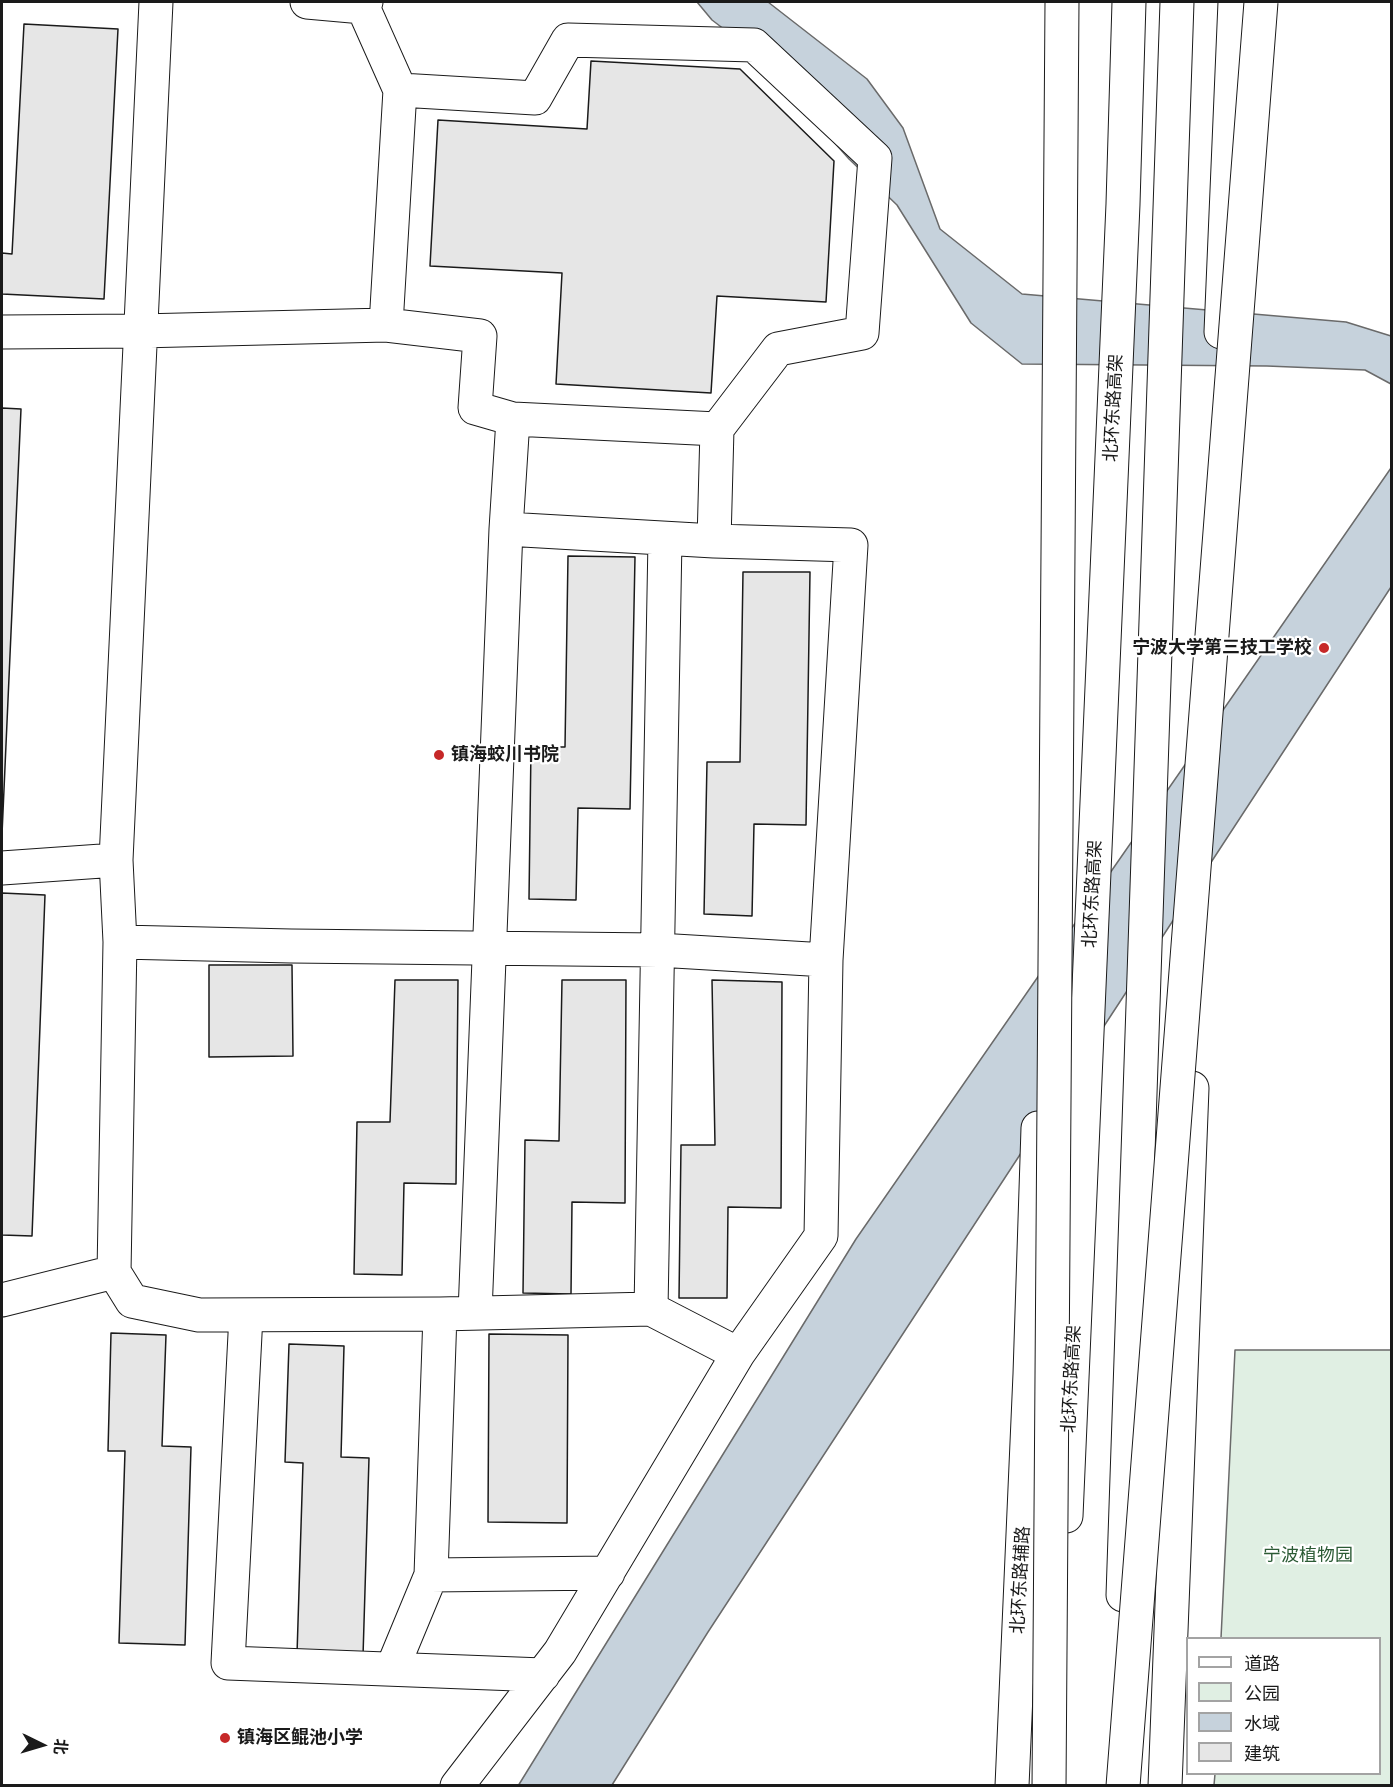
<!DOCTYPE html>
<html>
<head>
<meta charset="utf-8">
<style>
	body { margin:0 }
	#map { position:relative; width:1393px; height:1787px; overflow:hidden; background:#fff; font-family:"Fira Sans","Noto Sans SC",sans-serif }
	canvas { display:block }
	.frame { position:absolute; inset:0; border:3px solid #1a1a1a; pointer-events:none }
	.legend { position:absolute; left:1186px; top:1637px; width:195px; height:138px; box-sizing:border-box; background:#fff; border:2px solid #a3a3a3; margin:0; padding:8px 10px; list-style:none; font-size:18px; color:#1a1a1a }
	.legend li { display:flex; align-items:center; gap:12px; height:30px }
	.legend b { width:30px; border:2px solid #a3a3a3 }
	.north { position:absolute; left:12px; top:1715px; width:60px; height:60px; -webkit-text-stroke:4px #fff; paint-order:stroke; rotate:95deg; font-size:16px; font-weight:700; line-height:24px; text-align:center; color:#1a1a1a }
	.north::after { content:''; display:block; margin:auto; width:21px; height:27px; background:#1a1a1a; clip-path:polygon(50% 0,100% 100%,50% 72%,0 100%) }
</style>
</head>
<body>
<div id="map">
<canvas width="1393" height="1787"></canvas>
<div class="frame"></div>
<ul class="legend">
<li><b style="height:8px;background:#fff"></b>道路</li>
<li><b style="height:16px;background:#e0efe3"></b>公园</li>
<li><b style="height:16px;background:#c6d2dc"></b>水域</li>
<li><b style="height:16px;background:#e6e6e6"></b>建筑</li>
</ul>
<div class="north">北</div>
</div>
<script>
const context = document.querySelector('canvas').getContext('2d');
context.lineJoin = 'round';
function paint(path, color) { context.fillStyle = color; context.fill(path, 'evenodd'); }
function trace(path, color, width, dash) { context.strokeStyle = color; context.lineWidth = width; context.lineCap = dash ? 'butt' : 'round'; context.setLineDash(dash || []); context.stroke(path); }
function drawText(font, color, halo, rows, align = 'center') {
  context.font = font + ' "Fira Sans","Noto Sans SC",sans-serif'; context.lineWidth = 4.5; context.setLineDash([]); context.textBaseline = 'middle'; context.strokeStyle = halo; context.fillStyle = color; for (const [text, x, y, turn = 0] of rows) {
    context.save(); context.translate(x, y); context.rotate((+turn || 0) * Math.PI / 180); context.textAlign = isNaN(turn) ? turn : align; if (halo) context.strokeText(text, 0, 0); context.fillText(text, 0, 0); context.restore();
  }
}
const green = new Path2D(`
	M1235 1350H1391V1785H1214L1215 1774H1380V1638H1221Z`);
paint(green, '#e0efe3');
trace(green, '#6a6a6a', 1.5);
const water = new Path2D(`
	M697 2H768L867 79 903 128 940 229 1022 294 1346 322 1391 336V384L1365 370 1267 366 1022 364 971 323 897 205 849 159 754 52 712 20Z
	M1391 468V587L708 1632 612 1785 518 1786 856 1239Z`);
paint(water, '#c6d2dc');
trace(water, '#6a6a6a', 1.5);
const building = new Path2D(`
	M24 24 118 29 104 299 2 294V253L12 254Z
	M591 61 740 69 834 161 826 302 717 296 711 393 556 384 562 273 430 266 438 120 587 129Z
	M2 408 21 409 2 834Z
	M568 556 635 557 630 809 578 808 576 900 529 899 531 747H565Z
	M743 572H810L806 825 754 824 752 916 704 914 707 762H740Z
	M2 893 45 895 32 1236 2 1235Z
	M209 965H292L293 1056 209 1057Z
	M395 980H458L456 1184 404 1183 402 1275 354 1274 357 1122H390Z
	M562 980H626L625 1203 572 1202 571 1294 523 1293 525 1140 559 1141Z
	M712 980 782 982 781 1208 728 1207 727 1298H679L681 1145H715Z
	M111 1333 166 1335 162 1446 191 1447 185 1645 119 1643 125 1451H108Z
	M489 1334 568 1335 567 1523 488 1522Z
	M289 1344 344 1346 341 1457 369 1458 363 1656 297 1654 303 1463 285 1462Z`);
paint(building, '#e6e6e6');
trace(building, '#1a1a1a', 1.5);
const minor = new Path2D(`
	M307 2 363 7 366 2
	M363 7 400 90 386 325
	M400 90 535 98 568 40 754 45 875 158 862 333 778 349 717 429
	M2 332 140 331 386 325 480 336 475 408 513 419 717 429 714 541 851 545 826 960 821 1236 738 1354 560 1652 457 1786
	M506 529 513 419
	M2 868 116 860
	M120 942 291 946 658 950 826 960
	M114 1272 132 1301 199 1315 440 1314 651 1309 738 1354
	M2 1300 114 1272 120 942 116 860 156 2
	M651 1309 665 539
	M475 1313 506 529 714 541
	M440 1314 431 1575 608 1573
	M246 1315 228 1663 543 1675
	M392 1669 431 1575`);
const major = new Path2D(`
	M1221 332 1235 2
	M1012 1786 1030 1374 1038 1128
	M1165 1786 1192 1088`);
const highway = new Path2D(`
	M1066 1516 1123 204 1129 2
	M1123 1595 1177 2`);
trace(minor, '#1a1a1a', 35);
trace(major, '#1a1a1a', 35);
trace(highway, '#1a1a1a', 35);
trace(minor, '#fff', 33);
trace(major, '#fff', 33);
trace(highway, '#fff', 33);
const highwayBridge = new Path2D(`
	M1049 1786 1062 2
	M1123 1786 1261 2`);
trace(highwayBridge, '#1a1a1a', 35, []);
trace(highwayBridge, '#fff', 33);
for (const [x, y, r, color] of [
	[1324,648,6,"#c62828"],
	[439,755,6,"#c62828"],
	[225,1738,6,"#c62828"]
]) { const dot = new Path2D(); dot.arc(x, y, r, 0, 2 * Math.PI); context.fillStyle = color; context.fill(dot); trace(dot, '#fff', 2); }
drawText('18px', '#1a1a1a', '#fff', [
	["北环东路高架",1114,408,-87],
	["北环东路高架",1093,894,-87],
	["北环东路高架",1072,1379,-87],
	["北环东路辅路",1021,1580,-87]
]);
drawText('bold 18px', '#1a1a1a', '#fff', [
	["宁波大学第三技工学校",1312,648,"right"],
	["镇海蛟川书院",451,755],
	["镇海区鲲池小学",237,1738]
], 'left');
drawText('18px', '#2b5a34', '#fff', [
	["宁波植物园",1308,1556]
]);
</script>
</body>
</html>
